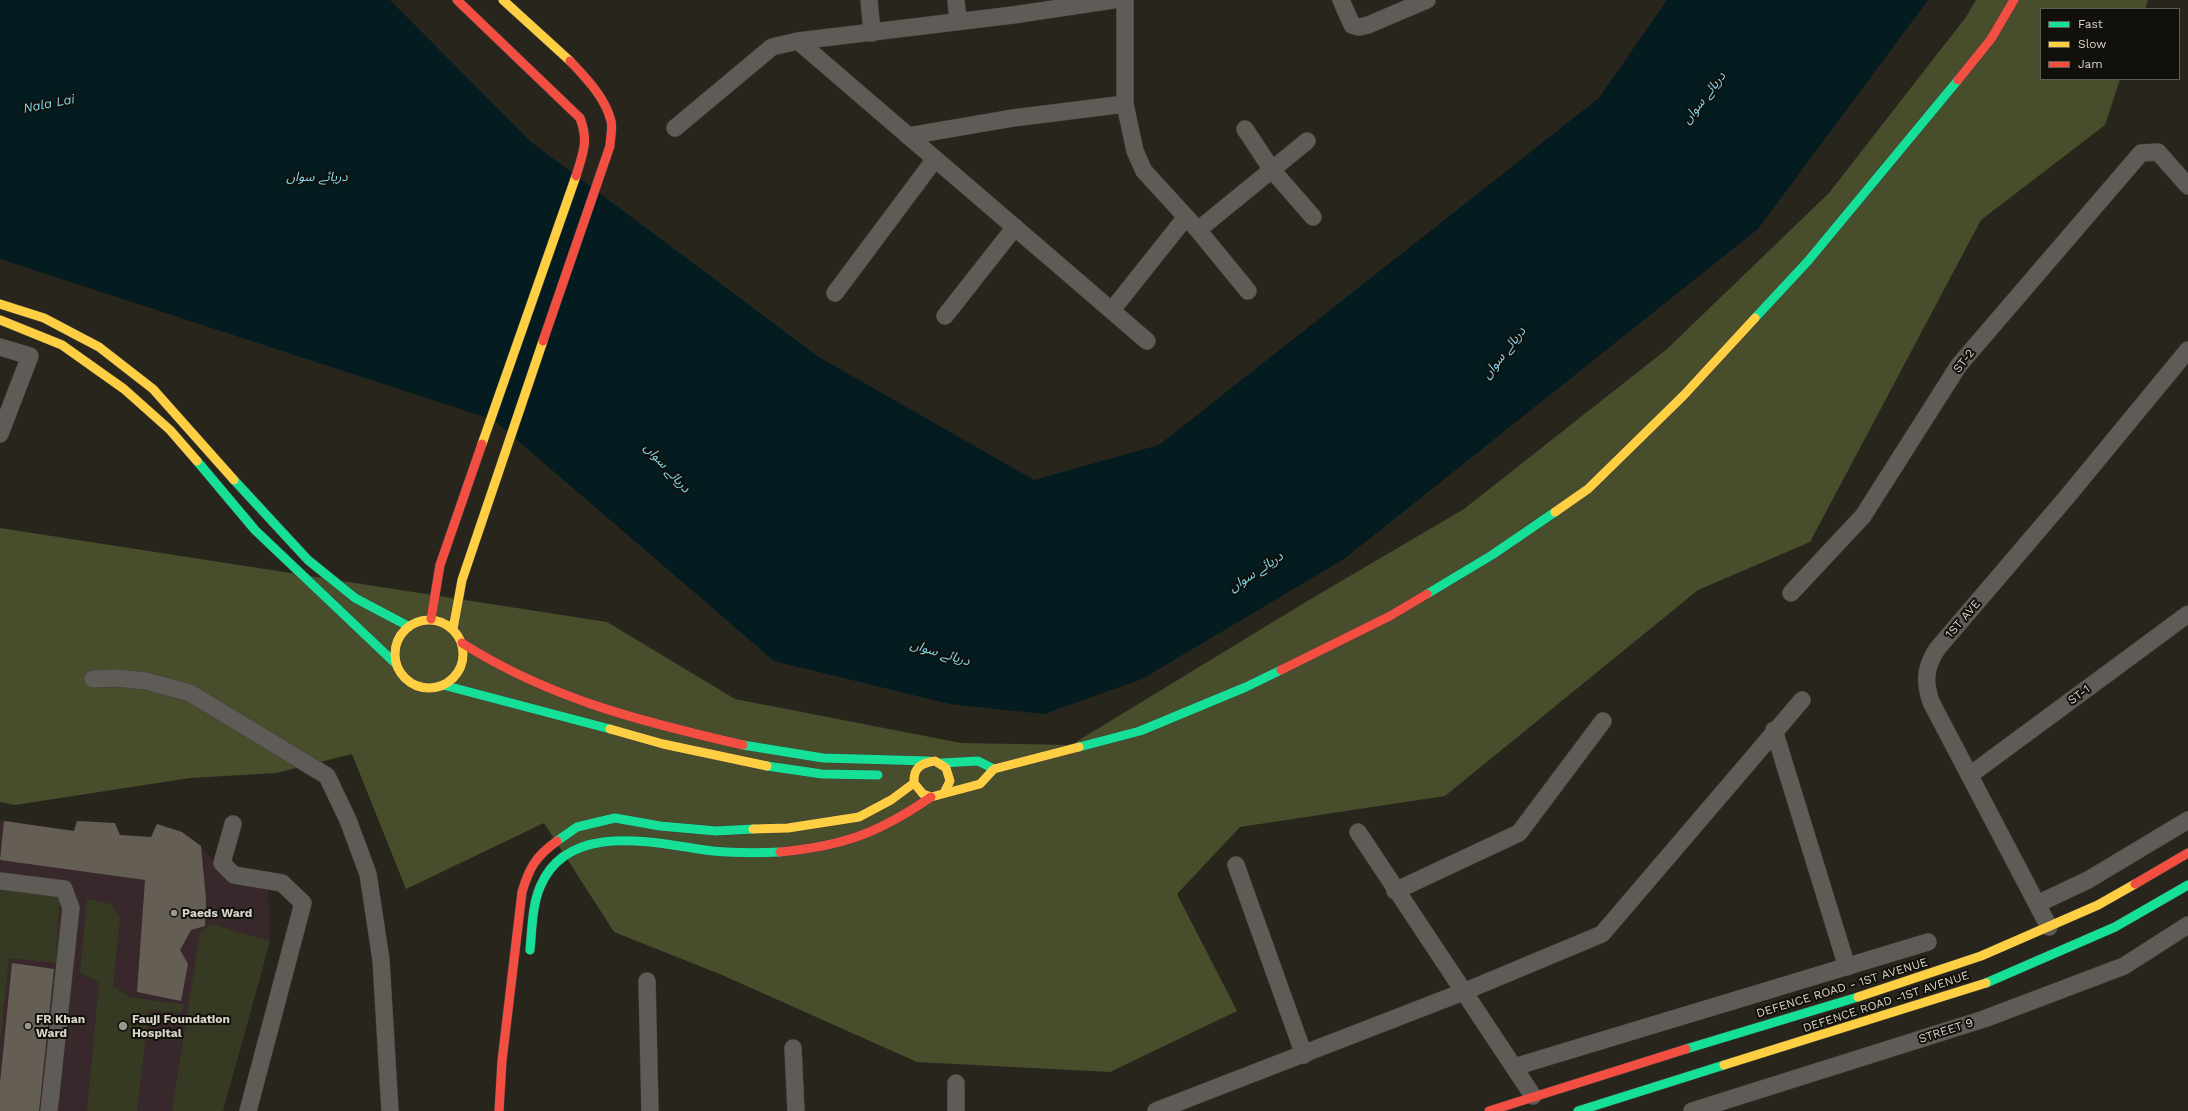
<!DOCTYPE html>
<html>
<head>
<meta charset="utf-8">
<style>
	body { margin:0 }
	#map { position:relative; width:2188px; height:1111px; overflow:hidden; background:#28251d; font-family:"Work Sans",sans-serif }
	canvas { display:block }
	.legend { position:absolute; left:2040px; top:8px; width:140px; height:72px; box-sizing:border-box; background:#12100a; border:1px solid #615e57; margin:0; padding:5px 7px; list-style:none; font-size:12px; color:#d7d4cb }
	.legend li { display:flex; align-items:center; gap:8px; height:20px }
	.legend b { width:20px; border:1px solid #615e57 }
</style>
</head>
<body>
<div id="map">
<canvas width="2188" height="1111"></canvas>
<ul class="legend">
<li><b style="height:5px;background:#16e098"></b>Fast</li>
<li><b style="height:5px;background:#ffcf43"></b>Slow</li>
<li><b style="height:5px;background:#f24e42"></b>Jam</li>
</ul>
</div>
<script>
const context = document.querySelector('canvas').getContext('2d');
context.lineJoin = 'round';
function paint(path, color) { context.fillStyle = color; context.fill(path, 'evenodd'); }
function trace(path, color, width, dash) { context.strokeStyle = color; context.lineWidth = width; context.lineCap = dash ? 'butt' : 'round'; context.setLineDash(dash || []); context.stroke(path); }
function drawText(font, color, halo, rows, align = 'center') {
  context.font = font + ' "Work Sans","Noto Sans Arabic",sans-serif'; context.lineWidth = 4; context.setLineDash([]); context.textBaseline = 'middle'; context.strokeStyle = halo; context.fillStyle = color; for (const [text, x, y, turn = 0] of rows) {
    context.save(); context.translate(x, y); context.rotate((+turn || 0) * Math.PI / 180); context.textAlign = isNaN(turn) ? turn : align; if (halo) context.strokeText(text, 0, 0); context.fillText(text, 0, 0); context.restore();
  }
}
paint(new Path2D(`
	M0 820 74 831 77 821 115 823 120 835 151 837 157 824 182 832 201 846 223 874 268 886 270 941 223 1111H0Z`), '#38282b');
paint(new Path2D(`
	M0 890 60 897 56 963 9 958 0 1043Z
	M87 899 111 904 120 917 113 987 130 997 184 1005 181 1013 149 1010 137 1111H87L99 982 80 973Z
	M211 924 270 941 223 1111H172L200 933Z`), '#363a23');
paint(new Path2D(`
	M1976 0H2148L2145 9H2041V79H2120L2105 125 1981 220 1810 542 1698 590 1445 796 1240 827 1177 894 1237 1011 1110 1072 917 1062 722 975 614 932 544 823 406 889 352 754 276 773 190 778 15 805 0 802V528L607 622 735 699 961 743 1071 745 1309 600 1464 509 1667 349 1829 193 1966 17Z`), '#484e2c');
paint(new Path2D(`
	M0 0H390L531 142 817 356 1034 480 1159 445 1599 98 1667 0H1928L1758 229 1344 559 1142 679 1044 714 950 704 774 661 494 420 0 259Z`), '#041b20');
paint(new Path2D(`
	M4 821 74 831 77 821 115 823 120 835 151 837 157 824 182 832 201 846 206 900 205 926 191 930 180 950 188 964 181 1001 137 992 145 880 0 860Z
	M12 963 54 969 39 1111H0V1083Z`), '#655e54');
const street = new Path2D(`
	M869 0 872 33
	M956 0 958 22
	M1125 0V104L1135 151 1144 171 1198 230 1248 291
	M1341 0 1352 25 1359 27 1368 25 1427 0
	M798 41 1147 341
	M675 128 772 47 798 41 1013 15 1113 0
	M1245 129 1272 170 1313 217
	M908 136 1013 118 1125 104
	M1198 230 1307 141
	M835 293 935 159
	M1112 310 1186 217
	M945 316 1015 227
	M0 347 30 356 0 434
	M1791 593 1863 516 1959 365 2141 153 2158 152 2188 186
	M93 679 117 678 146 681 190 693 327 776 348 820 368 874 381 960 390 1111
	M1774 730 1847 967
	M1970 775 2188 614
	M233 824 222 863 234 875 282 883 303 903 248 1111
	M1358 832 1533 1096
	M1236 865 1304 1055
	M0 881 64 889 71 908 49 1111
	M1395 891 1519 833 1603 721
	M2037 904 2088 880 2188 820
	M2049 927 1931 702C1924 681 1925 668 1937 649L2066 498 2188 350
	M647 981 650 1111
	M793 1048 796 1111
	M1514 1067 1928 942
	M956 1111V1083
	M1156 1111 1463 992 1602 934 1802 700
	M1692 1111 1984 1019 2124 966 2188 925`);
const fast = new Path2D(`
	M1755 318 1808 261 1958 80
	M197 461 255 530 396 664
	M234 480 308 560 355 598 408 626
	M1427 594 1492 555 1555 512
	M443 685 610 729
	M743 745 823 758 929 761
	M1079 747 1140 731 1246 687 1281 670
	M941 763 978 761 994 769
	M767 766 822 774 878 775
	M557 841 577 827 615 818 660 826 716 831 753 829
	M530 950C532 930 532 906 540 887 568 819 657 844 713 851 735 853 757 853 780 852
	M1986 983 2115 927 2188 885
	M1686 1049 1858 997
	M1578 1111 1724 1065`);
const slow = new Path2D(`
	M503 0 570 61
	M0 304 44 318 99 347 153 389 234 480
	M0 320 62 345 124 389 170 430 197 461
	M482 444 576 176
	M1555 512 1588 489 1684 395 1755 318
	M395 654a34 34 0 1 1 68 0a34 34 0 1 1-68 0Z
	M453 629 462 580 543 341
	M610 729 663 744 767 766
	M944 793 950 781 946 768 935 761C921 763 913 768 914 783L923 794 931 797 980 784 994 769 1079 747
	M753 829 788 828 859 817 891 800 914 783
	M1858 997 1981 956 2098 905 2135 884
	M1724 1065 1986 983`);
const jam = new Path2D(`
	M457 0 580 118C589 141 583 153 576 176
	M1958 80 1991 39 2014 0
	M543 341 610 146C610 138 613 129 611 121 605 97 586 78 570 61
	M431 619 440 565 482 444
	M462 643C550 699 643 722 743 745
	M1281 670 1390 616 1427 594
	M780 852C843 846 879 833 931 797
	M2135 884 2188 853
	M499 1111 502 1061 522 892C529 868 536 856 557 841
	M1489 1111 1686 1049`);
trace(street, '#44413b', 18);
trace(fast, '#44413b', 10);
trace(slow, '#44413b', 10);
trace(jam, '#44413b', 10);
trace(street, '#5f5c58', 17);
trace(fast, '#16e098', 9);
trace(slow, '#ffcf43', 9);
trace(jam, '#f24e42', 9);
for (const [x, y, r, color] of [
	[174,913,4,"#9a978e"],
	[28,1026,4,"#9a978e"],
	[123,1026,5,"#9a978e"]
]) { const dot = new Path2D(); dot.arc(x, y, r, 0, 2 * Math.PI); context.fillStyle = color; context.fill(dot); trace(dot, '#12100a', 1.5); }
drawText('12px', '#d7d4cb', '#12100a', [
	["ST-2",1964,361,-52],
	["1ST AVE",1963,619,-49],
	["ST-1",2079,695,-36],
	["DEFENCE ROAD - 1ST AVENUE",1842,988,-17],
	["DEFENCE ROAD -1ST AVENUE",1886,1002,-18],
	["STREET 9",1946,1031,-18]
]);
drawText('bold 12px', '#d7d4cb', '#12100a', [
	["Paeds Ward",182,913],
	["FR Khan",36,1019],
	["Ward",36,1033],
	["Fauji Foundation",132,1019],
	["Hospital",132,1033]
], 'left');
drawText('italic 13px', '#83d9ed', '#12100a', [
	["دریائے سواں",1704,98,-52],
	["Nala Lai",49,104,-11],
	["دریائے سواں",317,177],
	["دریائے سواں",1504,353,-52],
	["دریائے سواں",667,468,48],
	["دریائے سواں",1256,572,-33],
	["دریائے سواں",940,653,17]
]);
</script>
</body>
</html>
